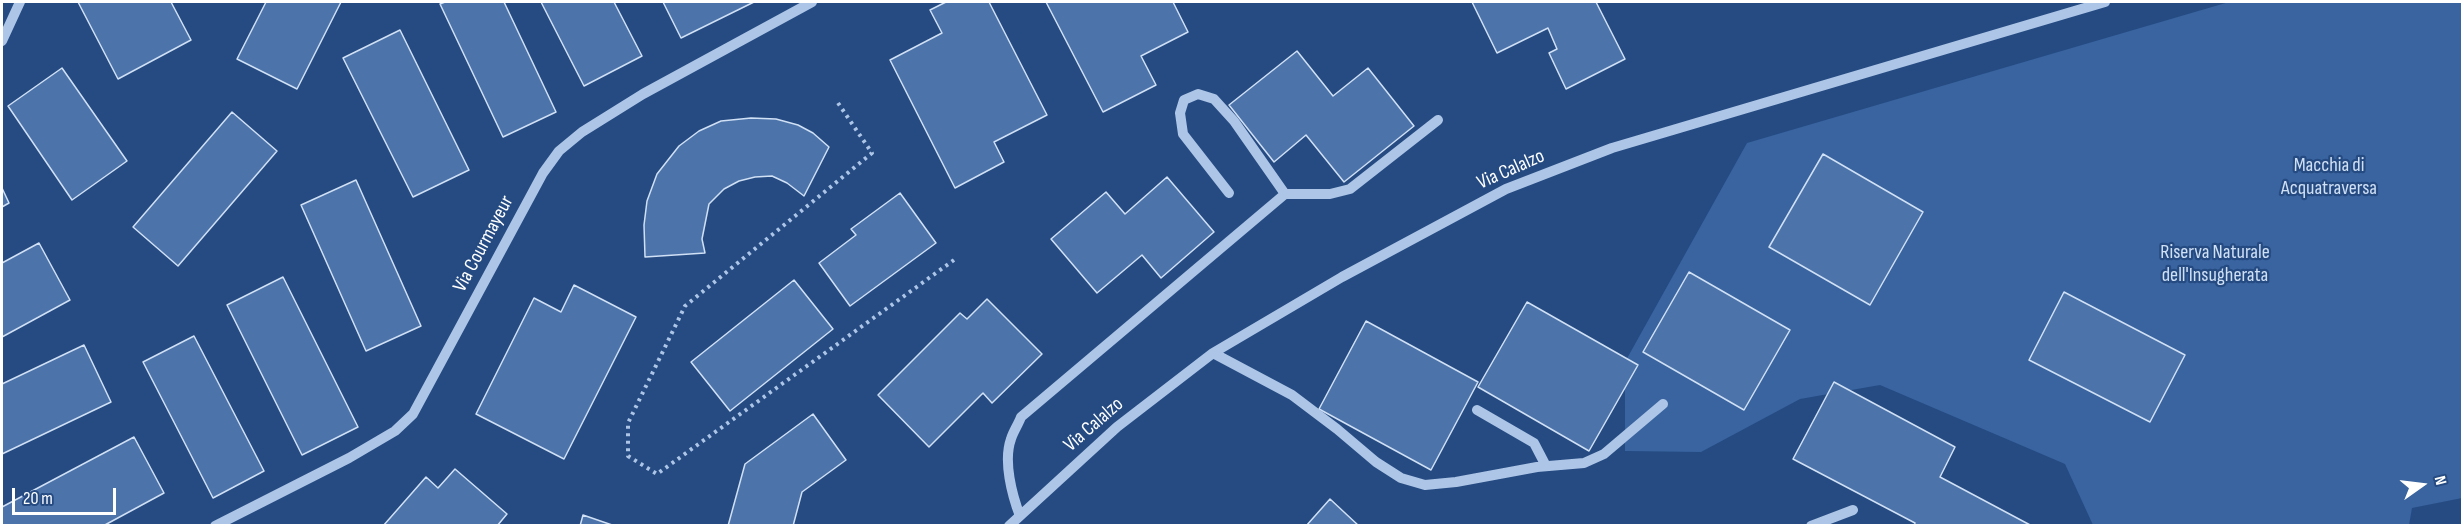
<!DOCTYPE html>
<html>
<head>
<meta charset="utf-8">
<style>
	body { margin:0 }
	#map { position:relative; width:2464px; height:527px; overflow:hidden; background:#254b82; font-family:"Sofia Sans Condensed",sans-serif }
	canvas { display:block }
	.frame { position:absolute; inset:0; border:3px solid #fff; pointer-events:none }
	.north { position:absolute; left:2392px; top:455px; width:60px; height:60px; -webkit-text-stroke:4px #254b82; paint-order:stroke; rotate:76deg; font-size:16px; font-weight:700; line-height:24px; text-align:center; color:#fff }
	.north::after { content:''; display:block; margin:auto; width:21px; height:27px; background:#fff; clip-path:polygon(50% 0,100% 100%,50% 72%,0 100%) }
	.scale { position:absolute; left:12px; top:488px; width:104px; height:27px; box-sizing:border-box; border:3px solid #fff; border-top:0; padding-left:8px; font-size:18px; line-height:21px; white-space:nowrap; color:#fff; -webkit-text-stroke:4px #254b82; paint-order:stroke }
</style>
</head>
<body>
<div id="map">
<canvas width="2464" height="527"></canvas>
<div class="frame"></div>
<div class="north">N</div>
<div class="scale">20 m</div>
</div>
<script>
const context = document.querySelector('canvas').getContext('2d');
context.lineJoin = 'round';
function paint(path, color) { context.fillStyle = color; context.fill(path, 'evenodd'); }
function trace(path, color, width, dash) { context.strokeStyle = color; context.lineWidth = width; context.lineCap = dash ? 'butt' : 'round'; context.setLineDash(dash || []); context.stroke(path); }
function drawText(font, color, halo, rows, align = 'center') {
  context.font = font + ' "Sofia Sans Condensed",sans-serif'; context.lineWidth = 4.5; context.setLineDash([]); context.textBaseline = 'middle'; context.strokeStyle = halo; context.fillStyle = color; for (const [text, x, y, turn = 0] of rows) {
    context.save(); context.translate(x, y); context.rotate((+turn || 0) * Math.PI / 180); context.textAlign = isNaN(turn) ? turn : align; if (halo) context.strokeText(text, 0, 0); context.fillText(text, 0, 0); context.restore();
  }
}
paint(new Path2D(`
	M2229 2H2462V498L2412 508 2409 525H2093L2065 464 1880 385 1800 399 1701 452 1625 451V362L1747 143Z`), '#39649f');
const building = new Path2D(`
	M78 2H171L191 40 118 79Z
	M266 2H341L297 89 237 59Z
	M445 2H504L556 112 503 137 440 4Z
	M541 2H614L642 56 584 86Z
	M663 2H754L681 38Z
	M946 2H989L1047 115 994 142 1004 162 955 188 890 60 942 33 930 10Z
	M1046 2H1173L1188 32 1141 56 1156 85 1103 112Z
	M1472 2H1596L1625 59 1566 89 1549 53 1557 49 1548 28 1497 53Z
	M400 30 469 170 413 197 343 58Z
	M1297 51 1333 96 1368 68 1414 126 1344 182 1306 135 1274 162 1229 105Z
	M62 68 127 161 72 200 8 106Z
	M232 112 277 151 178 266 133 227Z
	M751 118 776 119 798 125 813 133 829 147 804 196 787 183 772 176 755 177 739 181 724 189 709 204 702 239 705 253 645 257 644 225 647 201 657 174 679 146 699 131 721 121Z
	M1823 154 1923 212 1870 305 1769 247Z
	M1167 177 1214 232 1161 278 1142 255 1097 293 1051 239 1106 192 1125 214Z
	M356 180 421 326 366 351 301 205Z
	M2 188 9 203 2 207Z
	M900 193 936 243 850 306 819 263 856 235 851 229Z
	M39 243 70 300 2 337V263Z
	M1689 272 1790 330 1744 410 1643 352Z
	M283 277 358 427 302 455 227 305Z
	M794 280 833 329 730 411 691 362Z
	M574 285 636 317 564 459 476 414 534 298 561 312Z
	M2064 292 2185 355 2150 422 2029 360Z
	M987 299 1042 354 992 403 983 393 929 447 878 395 960 313 967 319Z
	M1527 302 1638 365 1589 451 1478 387Z
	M1366 321 1478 382 1431 470 1319 409Z
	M194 336 264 471 213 498 143 362Z
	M84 345 111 402 2 454V384Z
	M1834 382 1955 447 1940 477 2032 526H1914L1915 523 1793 459Z
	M813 414 846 460 802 492 793 526H728L745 464Z
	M134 437 164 493 103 526H2V507Z
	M455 469 507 514 497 526H383L426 477 438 488Z
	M1330 499 1359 526H1306Z
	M583 515 615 526H580Z`);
paint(building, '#4d74aa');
trace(building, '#d0e0f5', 1.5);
trace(new Path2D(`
	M838 103 872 153 685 306 628 423V456L657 474 954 260`), '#adc5e7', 4, [3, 4.5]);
trace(new Path2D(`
	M2 41 20 2
	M1229 193 1183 134 1180 113 1184 100 1198 94 1214 99 1234 121 1285 194
	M1213 353 1292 395 1337 429 1376 462 1401 478 1425 485 1456 482 1537 467 1584 463 1604 454 1663 404
	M1477 410 1534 443 1546 466
	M1020 516C1012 495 1003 461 1011 439 1013 432 1018 425 1021 417L1285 194H1330L1350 189 1438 120
	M215 526 349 458 395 431 413 414 543 173 559 151 582 132 643 94 812 2
	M1009 526 1117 427 1213 353 1342 277 1506 189 1612 148 2105 2
	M1811 526 1853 510`), '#adc5e7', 10);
drawText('20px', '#d0e0f5', '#254b82', [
	["Macchia di",2329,166],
	["Acquatraversa",2329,189],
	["Riserva Naturale",2215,253],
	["dell'Insugherata",2215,276]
]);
drawText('20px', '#fff', '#254b82', [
	["Via Calalzo",1511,170,-24],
	["Via Courmayeur",484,244,-62],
	["Via Calalzo",1094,425,-41]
]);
</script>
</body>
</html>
